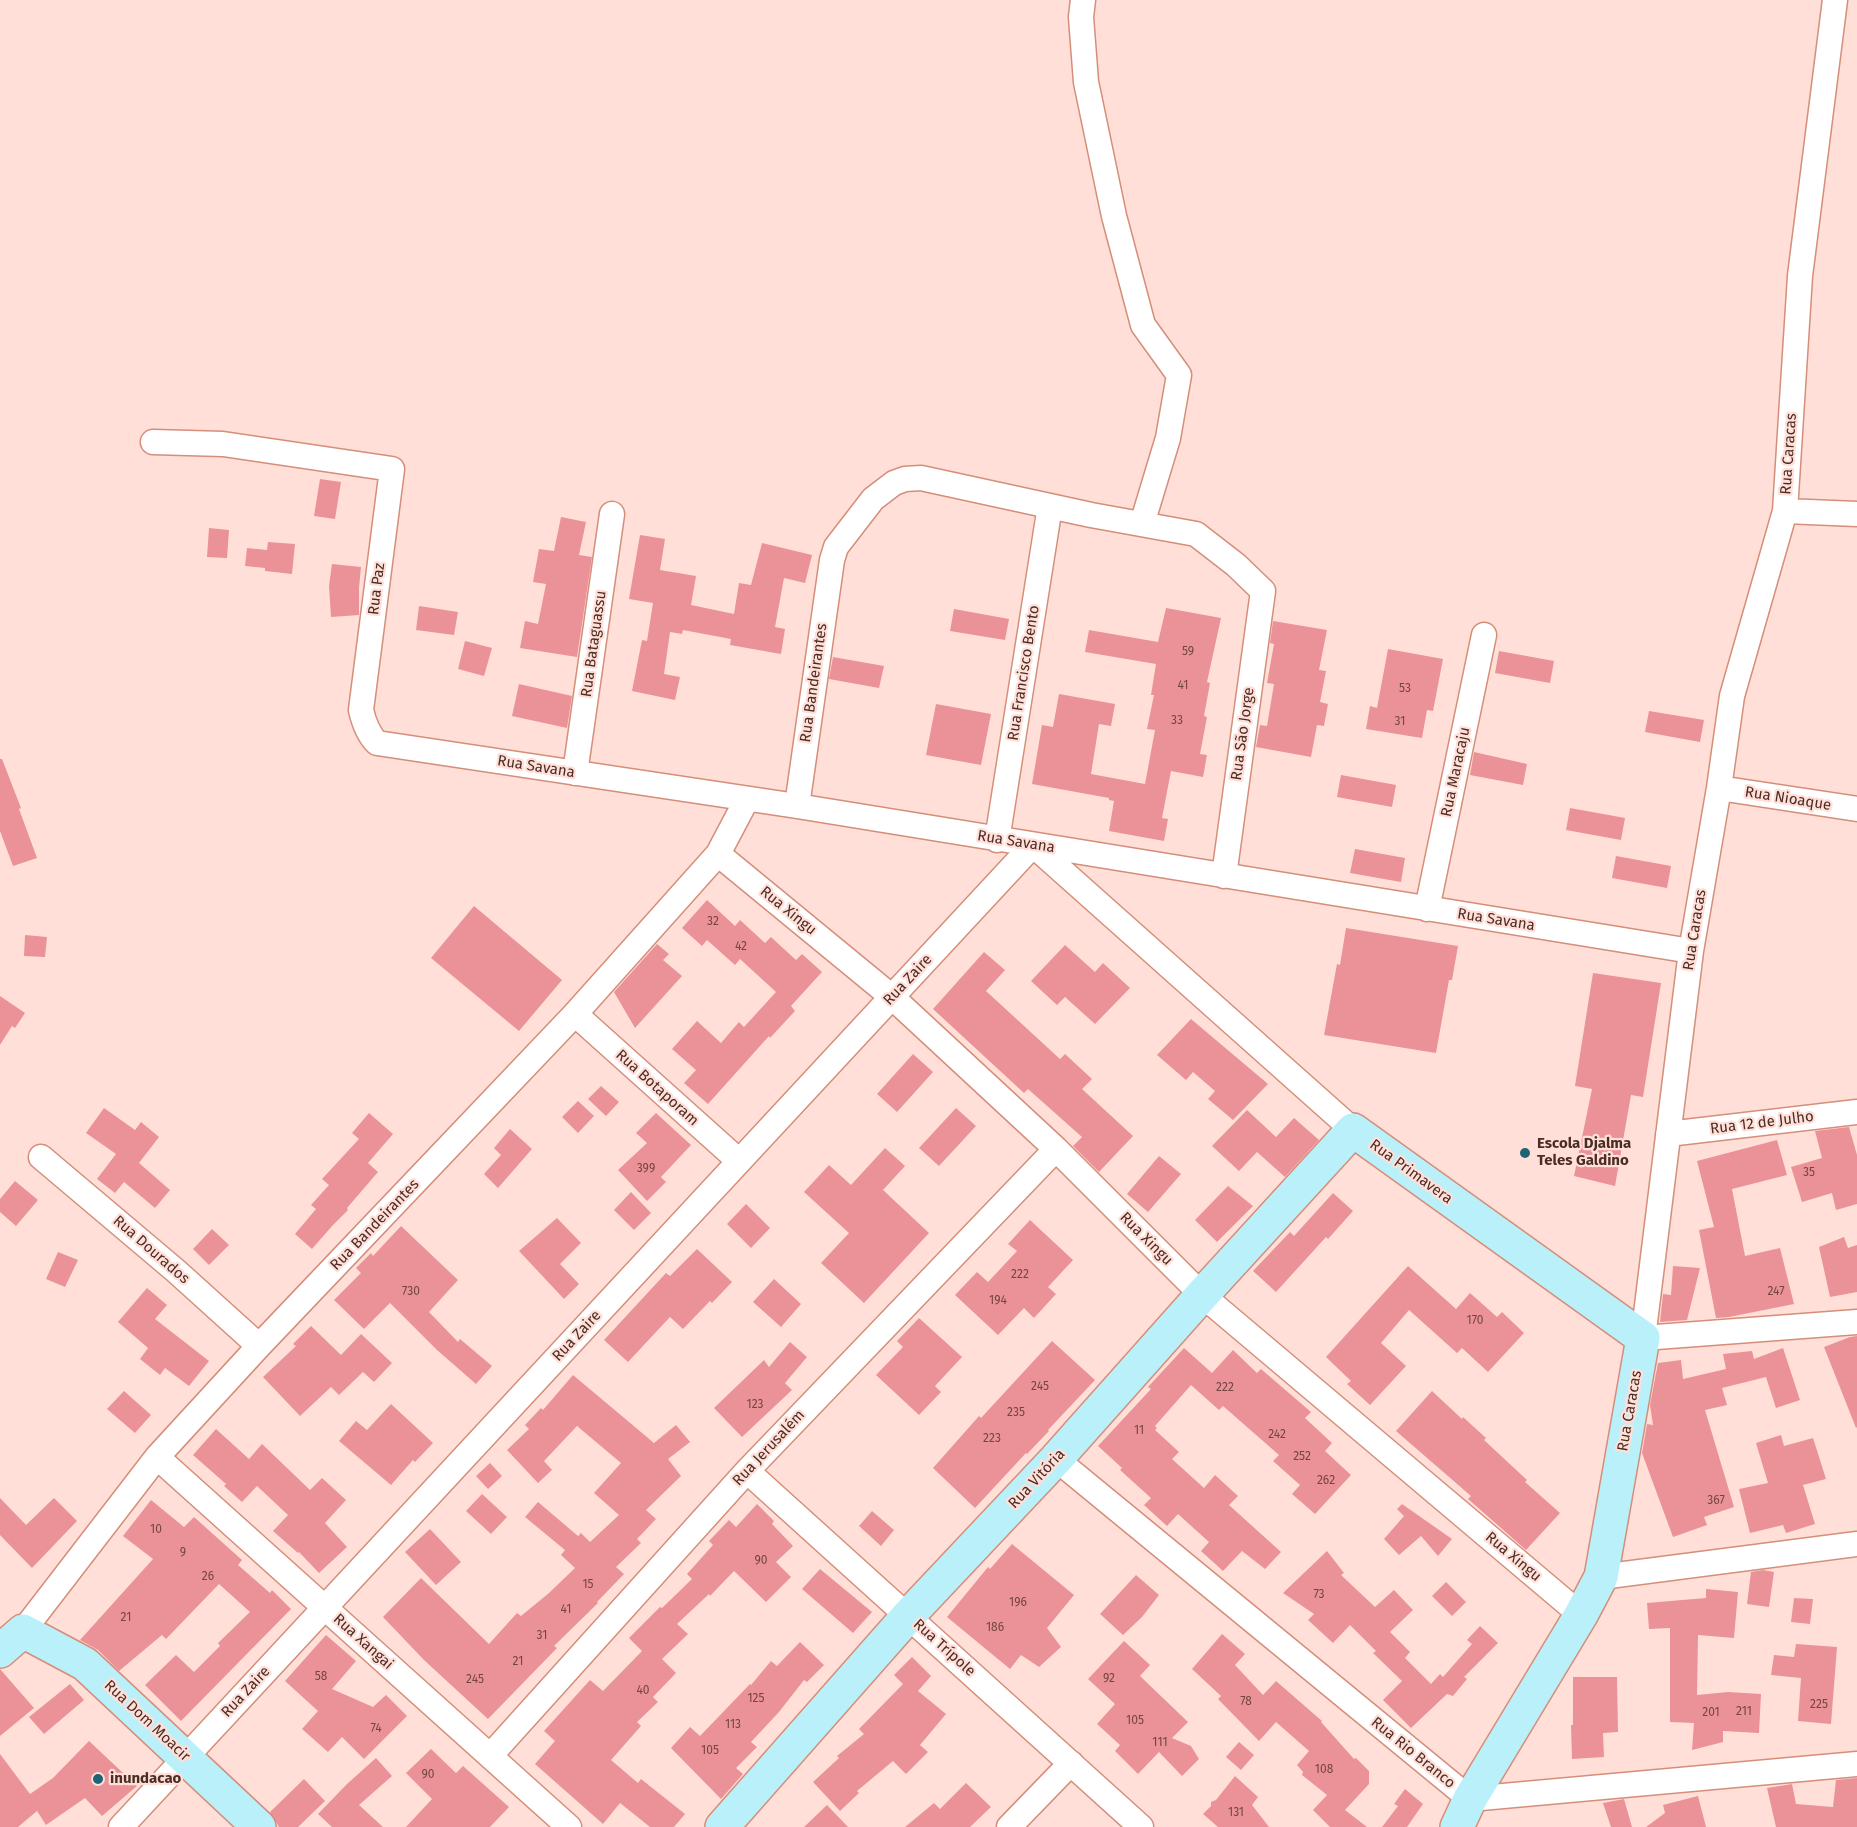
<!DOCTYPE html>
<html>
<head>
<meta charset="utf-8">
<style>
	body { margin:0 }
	canvas { display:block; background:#ffdfd7 }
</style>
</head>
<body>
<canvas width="1857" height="1827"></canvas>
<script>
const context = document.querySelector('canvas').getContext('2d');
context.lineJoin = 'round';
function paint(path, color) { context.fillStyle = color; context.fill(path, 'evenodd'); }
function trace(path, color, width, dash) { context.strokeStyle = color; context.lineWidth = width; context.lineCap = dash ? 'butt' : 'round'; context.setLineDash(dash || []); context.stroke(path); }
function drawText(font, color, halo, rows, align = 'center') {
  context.font = font + ' "Fira Sans",sans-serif'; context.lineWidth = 4.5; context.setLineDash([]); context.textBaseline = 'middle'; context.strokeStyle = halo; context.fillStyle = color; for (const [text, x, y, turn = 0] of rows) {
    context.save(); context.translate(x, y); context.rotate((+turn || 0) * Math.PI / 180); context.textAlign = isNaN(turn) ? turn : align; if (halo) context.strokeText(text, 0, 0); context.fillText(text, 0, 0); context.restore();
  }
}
paint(new Path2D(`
	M320 479 341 482 335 519 314 516Z
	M561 517 586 522 579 555 592 557 577 657 520 648 525 621 538 624 546 584 533 582 539 549 554 551Z
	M209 528 229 530 227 558 207 557Z
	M640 535 665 539 660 570 696 576 691 605 734 614 739 583 751 585 762 543 812 555 805 583 784 578 775 627 785 629 781 654 730 645 731 639 683 630 682 634 670 632 664 674 680 677 675 700 632 691 642 640 647 641 653 603 629 599Z
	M268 542 295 544 292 574 265 571V568L245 566 247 548 267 550Z
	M332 564 361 567 359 588V615L331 617 329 586Z
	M419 606 458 612 454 635 416 630Z
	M1166 608 1221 618 1207 682 1210 683 1204 716 1207 717 1200 754 1207 755 1203 777 1171 771 1162 818 1168 819 1164 841 1109 831 1114 801 1109 800V798L1032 784 1042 725 1053 727 1059 694 1115 704 1111 726 1099 724 1091 774 1145 784 1155 730 1147 729 1154 695H1151L1156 664 1085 652 1089 630 1158 642Z
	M954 609 1009 619 1005 640 950 631Z
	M1273 621 1327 630 1319 670 1326 671 1320 702 1328 704 1324 726 1317 725 1311 757 1256 747 1260 725 1267 726 1274 684 1267 683 1274 644 1270 643Z
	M465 641 492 648 484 676 458 669Z
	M1388 649 1443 659 1433 711 1427 710 1422 738 1366 729 1370 706 1377 708Z
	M1499 651 1554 661 1550 683 1495 673Z
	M833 657 884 666 879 688 829 679Z
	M519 684 572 696 567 728 512 716Z
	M936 704 991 714 981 765 926 755Z
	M1649 711 1704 720 1700 742 1645 732Z
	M1474 752 1527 764 1523 785 1470 775Z
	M0 759H2L21 808 19 809 37 858 13 866 0 831Z
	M1341 775 1396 785 1392 807 1337 797Z
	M1570 808 1625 818 1621 840 1566 830Z
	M1355 849 1405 858 1401 882 1350 873Z
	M1616 856 1671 866 1667 888 1612 878Z
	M707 900 735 926 740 920 765 943 771 937 796 960 802 954 822 972 791 1006 795 1011 770 1038 769 1036 708 1104 684 1083 696 1070 672 1049 697 1021 721 1043 739 1022 744 1027 776 992 740 959 735 965 707 940 702 946 682 928Z
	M474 906 562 980 519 1031 431 958Z
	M1346 928 1458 946 1452 980H1449L1436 1053 1324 1035 1337 964 1340 965Z
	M25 935 47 937 45 957 24 956Z
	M657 944 669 954 663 960 682 976 635 1028 614 992Z
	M1065 945 1095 972 1103 963 1130 988 1095 1024 1065 997 1057 1005 1031 981Z
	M984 952 1005 970 986 991 1060 1059 1065 1054 1092 1079 1082 1089 1133 1136 1099 1172 1073 1146 1082 1137 1028 1089 1024 1093 933 1009Z
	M1593 973 1661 983 1643 1097 1631 1095 1615 1186 1574 1176 1592 1089 1575 1086Z
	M0 996 25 1013 15 1028 12 1026 0 1045Z
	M1191 1019 1268 1084 1233 1120 1208 1099 1215 1091 1193 1072 1186 1080 1157 1055Z
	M913 1054 933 1072 897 1112 877 1094Z
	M601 1086 619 1102 606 1116 588 1099Z
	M578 1101 594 1116 578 1133 562 1117Z
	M104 1108 135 1130 141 1122 159 1137 139 1163 170 1190 155 1208 124 1182 115 1193 97 1179 116 1154 86 1133Z
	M956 1108 976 1126 939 1166 919 1148Z
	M1247 1110 1276 1137 1294 1118 1319 1140 1285 1177 1257 1152 1239 1171 1212 1146Z
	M369 1113 393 1134 368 1163 378 1172 347 1208 348 1210 333 1225 312 1249 295 1234 316 1209 311 1205 329 1185 322 1179 359 1139 352 1133Z
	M656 1113 691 1145 661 1177 666 1182 647 1201 618 1170 647 1143 636 1133Z
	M1849 1127 1857 1155V1204L1836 1210 1832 1193 1802 1202 1791 1167 1822 1158 1815 1131Z
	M510 1129 532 1149 498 1188 484 1174 501 1155 494 1148Z
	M1777 1140 1787 1175 1732 1189 1745 1256 1780 1248 1794 1304 1729 1317 1716 1318 1699 1230 1714 1227 1697 1161Z
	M885 1148 905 1166 883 1190 929 1233 864 1303 821 1263 849 1233 804 1192 829 1165 851 1185Z
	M1159 1156 1181 1174 1148 1212 1127 1194Z
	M15 1181 38 1200 16 1226 0 1212V1199Z
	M1228 1186 1253 1206 1217 1242 1195 1220Z
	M631 1192 651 1213 634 1230 614 1210Z
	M1333 1193 1353 1211 1328 1239 1326 1237 1276 1292 1253 1271 1290 1232 1294 1236Z
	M746 1204 770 1228 751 1248 727 1224Z
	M557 1218 581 1243 560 1264 579 1284 564 1299 519 1251Z
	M1030 1220 1073 1260 1048 1287 1056 1294 1034 1318 1024 1308 998 1335 955 1295 977 1272 988 1282 1017 1251 1008 1244Z
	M401 1226 458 1280 429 1312 458 1342 460 1339 492 1366 476 1384 437 1350 390 1303 364 1329 334 1300 361 1273 356 1268 371 1253 373 1256Z
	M212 1229 229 1245 209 1265 193 1249Z
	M1844 1237 1848 1248 1857 1245V1292L1830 1297 1819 1247Z
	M697 1249 732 1282 712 1303 710 1301 683 1329 670 1317 628 1362 604 1340 666 1273 670 1276Z
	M58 1252 78 1260 65 1287 46 1279Z
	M1408 1266 1456 1309 1470 1293 1497 1317 1502 1312 1524 1333 1488 1372 1462 1348 1457 1353 1409 1310 1381 1343 1406 1366 1370 1405 1347 1384 1351 1381 1326 1357Z
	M1673 1266 1700 1268 1687 1320 1660 1322 1663 1294 1671 1295Z
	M774 1279 801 1304 781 1327 753 1302Z
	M147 1288 167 1305 155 1319 209 1361 189 1386 165 1368 160 1375 140 1359 148 1348 118 1322Z
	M919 1318 962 1357 935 1386 941 1392 919 1415 876 1375 903 1347 897 1341Z
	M311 1326 341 1355 361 1334 392 1363 374 1382 363 1372 339 1395 331 1387 300 1416 263 1377 296 1346 293 1344Z
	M1857 1336V1427L1856 1428 1824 1347 1850 1337Z
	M1052 1341 1095 1380 1048 1430 1049 1431 1027 1454 1026 1453 975 1508 933 1468 979 1416 981 1418Z
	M790 1342 807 1357 785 1383 792 1390 742 1437 714 1408 764 1360 769 1367Z
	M1184 1348 1212 1373 1233 1350 1257 1373 1261 1369 1311 1412 1305 1418 1332 1443 1325 1451 1351 1475 1315 1514 1292 1494 1300 1485 1273 1461 1279 1455 1223 1406 1219 1410 1191 1385 1155 1426 1157 1428 1155 1430 1179 1452 1172 1459 1204 1488 1215 1475 1238 1496 1229 1505 1281 1552 1265 1569 1242 1551 1223 1571 1201 1551 1209 1542 1178 1514 1167 1526 1144 1505 1151 1498 1120 1470 1122 1468 1098 1446 1151 1389 1148 1387Z
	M1783 1348 1800 1400 1776 1408 1766 1377 1722 1388 1727 1405 1705 1410 1734 1507 1704 1517 1707 1525 1673 1537 1642 1453 1647 1424 1653 1425 1650 1405 1658 1363 1681 1360 1683 1379 1726 1369 1723 1354 1752 1351 1754 1359Z
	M573 1375 654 1443 676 1425 690 1442 668 1459 681 1476 646 1510 656 1519 637 1539 641 1543 616 1567 624 1574 597 1602 598 1603 554 1646 557 1648 488 1719 424 1660 383 1617 421 1578 489 1644 517 1613 521 1616 549 1593 575 1568 561 1555 565 1550 525 1517 538 1502 578 1536 581 1533 590 1542 619 1515 594 1493 621 1463 577 1426 544 1461 552 1470 538 1483 507 1450 529 1429 525 1425 541 1408 543 1410Z
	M124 1391 151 1415 135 1433 107 1409Z
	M1432 1391 1462 1419 1463 1417 1486 1438 1484 1440 1527 1480 1525 1482 1560 1513 1526 1550 1468 1499 1471 1496 1396 1431Z
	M391 1404 433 1443 415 1462 413 1460 391 1485 339 1441 356 1421 367 1430Z
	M216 1429 249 1459 262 1444 310 1490 322 1478 346 1500 325 1523 347 1547 319 1573 299 1552 298 1553 273 1531 288 1515 257 1486 242 1502 224 1486 226 1484 193 1455Z
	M1781 1435 1784 1446 1813 1438 1826 1479 1803 1485 1815 1524 1786 1533 1783 1525 1750 1533 1739 1489 1768 1483 1756 1443Z
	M490 1463 502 1476 488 1489 476 1476Z
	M482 1494 507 1517 491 1534 466 1511Z
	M0 1498 26 1525 54 1498 77 1521 32 1568 0 1535Z
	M151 1500 184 1527 194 1517 242 1560 238 1565 270 1593 272 1590 291 1609 181 1721 145 1685 176 1655 194 1672 220 1646 218 1643 250 1612 219 1584 166 1639 162 1635 119 1671 98 1650 80 1640 153 1559 123 1536Z
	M757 1504 774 1521 772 1524 793 1546 776 1562 791 1577 766 1602 734 1571 710 1596 709 1594 677 1624 688 1634 662 1659 676 1673 653 1697 658 1702 637 1722 641 1726 611 1760 638 1783 641 1779 685 1814 674 1827H650L620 1803 603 1824 535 1764 555 1741 544 1731 590 1680 603 1691 642 1651 629 1638 660 1607 662 1608 692 1579 687 1574 713 1545 709 1541 729 1520 736 1527Z
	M1402 1504 1452 1539 1438 1556 1421 1536 1399 1555 1384 1539 1404 1516 1397 1509Z
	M872 1511 894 1530 881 1546 859 1526Z
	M430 1529 461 1562 436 1585 405 1552Z
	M1012 1544 1074 1595 1047 1628 1061 1647 1039 1667 1021 1655 1010 1669 947 1617 988 1567 990 1569Z
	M1327 1551 1344 1573 1341 1575 1375 1607 1394 1590 1413 1610 1390 1632 1410 1652 1405 1658 1431 1684 1440 1674 1443 1677 1472 1644 1467 1640 1480 1626 1498 1643 1464 1677 1467 1679 1453 1696 1447 1694 1411 1728 1383 1700 1402 1681 1373 1653 1376 1651 1350 1625 1333 1643 1308 1620 1314 1614 1283 1593Z
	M820 1569 872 1612 853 1633 802 1589Z
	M1763 1570 1774 1572 1769 1607 1747 1604 1751 1572Z
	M1136 1575 1159 1595 1142 1617 1123 1635 1100 1614Z
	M1446 1582 1466 1602 1452 1616 1432 1596Z
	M1706 1589 1738 1592 1734 1638 1698 1635 1697 1695 1728 1692 1761 1694 1759 1733 1723 1731V1742L1692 1750 1694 1723 1670 1722V1628L1649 1629 1647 1603 1706 1598Z
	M1794 1598 1813 1599 1810 1624 1791 1622Z
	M1222 1634 1245 1654 1235 1665 1263 1695 1276 1681 1322 1721 1321 1722 1354 1759 1356 1758 1369 1771V1784L1345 1810 1367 1827H1330L1313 1810 1327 1795 1302 1775 1303 1772 1297 1765 1309 1751 1276 1722 1259 1741 1218 1699 1221 1696 1192 1669Z
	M326 1635 356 1661 332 1689 373 1707 386 1695 407 1716 364 1759 342 1737 328 1752 302 1729 318 1711 285 1681Z
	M1124 1641 1150 1665 1140 1676 1188 1722 1172 1738 1191 1746 1199 1759 1182 1776 1159 1752 1138 1774 1115 1751 1120 1745 1097 1724 1115 1704 1088 1679Z
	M800 1642 824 1665 807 1682 804 1680 779 1712 751 1742 757 1747 736 1768 743 1774 721 1799 671 1748 690 1727 700 1736 750 1684 751 1685 771 1661 777 1666Z
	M1796 1644 1837 1647 1831 1724 1798 1721 1801 1678 1771 1675 1774 1655 1794 1657Z
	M912 1657 931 1676 918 1691 946 1714 920 1745 928 1752 906 1774 893 1761 857 1791 859 1793 840 1811 813 1782 839 1758 837 1756 864 1734 859 1729 903 1684 894 1675Z
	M0 1669 34 1708 0 1736Z
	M1573 1677H1617L1618 1732 1603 1733 1604 1757 1572 1759 1571 1725H1573Z
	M70 1684 84 1700 44 1734 29 1717Z
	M89 1741 137 1786 102 1816 85 1798 46 1825 37 1811 18 1827H0V1754L30 1794 53 1778Z
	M1239 1742 1254 1755 1241 1770 1226 1757Z
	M431 1749 456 1773 463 1766 509 1807 490 1827H406L432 1799 406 1773Z
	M376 1758 392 1776 359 1805 383 1827H332L318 1814 347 1784Z
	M1235 1776 1258 1797 1252 1805 1269 1827H1218L1203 1814 1211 1806V1802L1216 1800Z
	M1857 1778V1827H1776L1767 1788 1792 1784 1796 1804 1833 1807 1836 1780Z
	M304 1779 325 1801 298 1827H279L270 1812Z
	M966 1783 991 1807 970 1827H905L934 1803 940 1809Z
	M1405 1789 1423 1804 1407 1827H1382L1398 1806 1394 1804Z
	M1698 1796 1706 1827H1646L1665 1813 1663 1805Z
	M1624 1799 1632 1827H1611L1603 1803Z
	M827 1805 848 1827H804Z`), '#eb9298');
const street = new Path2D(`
	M1083 0 1081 17 1086 82 1114 216 1143 325 1179 375 1168 438 1142 524
	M1835 0 1800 276 1785 511 1732 696 1719 788 1691 951 1643 1338 1857 1322
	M153 442 223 444 392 469 361 710C364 723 368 734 377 743L797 806 1691 951
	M1785 511 1857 514
	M575 773 612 514
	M1719 788 1857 809
	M797 806 832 560 836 547 873 499 894 483 905 479 921 478 1091 515 1196 534 1236 565 1263 591 1224 876
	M997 840 1050 506
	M718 854 892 997 1056 1149 1202 1295 1581 1615
	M1427 909 1484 635
	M575 1014 739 1161
	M1668 1134 1857 1112
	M41 1157 176 1271 259 1346
	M157 1457 569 1827
	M1056 1459 1470 1799 1857 1764
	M747 1471 1141 1827
	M1601 1577 1857 1544
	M23 1631 157 1457 259 1346 575 1014 718 854 747 799
	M490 1756 747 1471 1056 1149
	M121 1827 1033 845 1353 1130
	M1009 1827 1071 1763`);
const secondary = new Path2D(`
	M0 1651 23 1631 85 1664 259 1827
	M722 1827 908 1616 1056 1459 1202 1295 1353 1130 1643 1338 1601 1577 1581 1615 1470 1799 1457 1827`);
trace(street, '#d58e7a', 27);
trace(secondary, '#d58e7a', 36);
trace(street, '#fff', 24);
trace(secondary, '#b9f0fa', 33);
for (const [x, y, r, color] of [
	[1525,1153,6,"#1d6474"],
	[98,1779,6,"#1d6474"]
]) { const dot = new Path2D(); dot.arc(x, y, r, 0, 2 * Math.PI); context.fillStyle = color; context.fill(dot); trace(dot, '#ffdfd7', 2); }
drawText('12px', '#734642', null, [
	["59",1188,652],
	["41",1183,686],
	["53",1405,689],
	["33",1177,721],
	["31",1400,722],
	["32",713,922],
	["42",741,947],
	["399",646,1169],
	["35",1809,1173],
	["222",1020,1275],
	["730",411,1292],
	["247",1776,1292],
	["194",998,1301],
	["170",1475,1321],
	["245",1040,1387],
	["222",1225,1388],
	["123",755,1405],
	["235",1016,1413],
	["11",1139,1431],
	["242",1277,1435],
	["223",992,1439],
	["252",1302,1457],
	["262",1326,1481],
	["367",1716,1501],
	["10",156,1530],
	["9",183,1553],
	["90",761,1561],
	["26",208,1577],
	["15",588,1585],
	["73",1319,1595],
	["196",1018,1603],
	["41",566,1610],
	["21",126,1618],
	["186",995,1628],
	["31",542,1636],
	["21",518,1662],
	["58",321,1677],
	["92",1109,1679],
	["245",475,1680],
	["40",643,1691],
	["125",756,1699],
	["78",1246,1702],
	["225",1819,1705],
	["211",1744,1712],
	["201",1711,1713],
	["105",1135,1721],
	["113",733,1725],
	["74",376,1729],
	["111",1160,1743],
	["105",710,1751],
	["108",1324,1770],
	["90",428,1775],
	["131",1236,1813]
]);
drawText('15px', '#4b2d25', '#ffdfd7', [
	["Rua Caracas",1789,454,-86],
	["Rua Paz",377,589,-83],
	["Rua Bataguassu",594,644,-82],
	["Rua Francisco Bento",1024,673,-81],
	["Rua Bandeirantes",814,683,-82],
	["Rua São Jorge",1243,734,-82],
	["Rua Savana",536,767,9],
	["Rua Maracaju",1456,772,-78],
	["Rua Nioaque",1788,799,9],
	["Rua Savana",1016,842,9],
	["Rua Xingu",788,911,39],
	["Rua Savana",1496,920,9],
	["Rua Caracas",1695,930,-81],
	["Rua Zaire",908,980,-47],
	["Rua Botaporam",657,1088,42],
	["Rua 12 de Julho",1762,1123,-7],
	["Rua Primavera",1411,1172,36],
	["Rua Bandeirantes",375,1225,-46],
	["Rua Xingu",1146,1239,45],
	["Rua Dourados",151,1250,41],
	["Rua Zaire",577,1336,-47],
	["Rua Caracas",1630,1411,-80],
	["Rua Jerusalém",769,1448,-47],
	["Rua Vitória",1037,1479,-47],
	["Rua Xingu",1513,1557,40],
	["Rua Xangai",363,1642,42],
	["Rua Trípole",944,1648,42],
	["Rua Zaire",246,1692,-47],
	["Rua Dom Moacir",147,1721,43],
	["Rua Rio Branco",1413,1753,39]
]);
drawText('bold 15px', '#4b2d25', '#ffdfd7', [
	["Escola Djalma",1537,1144],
	["Teles Galdino",1537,1161],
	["inundacao",110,1779]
], 'left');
</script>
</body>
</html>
